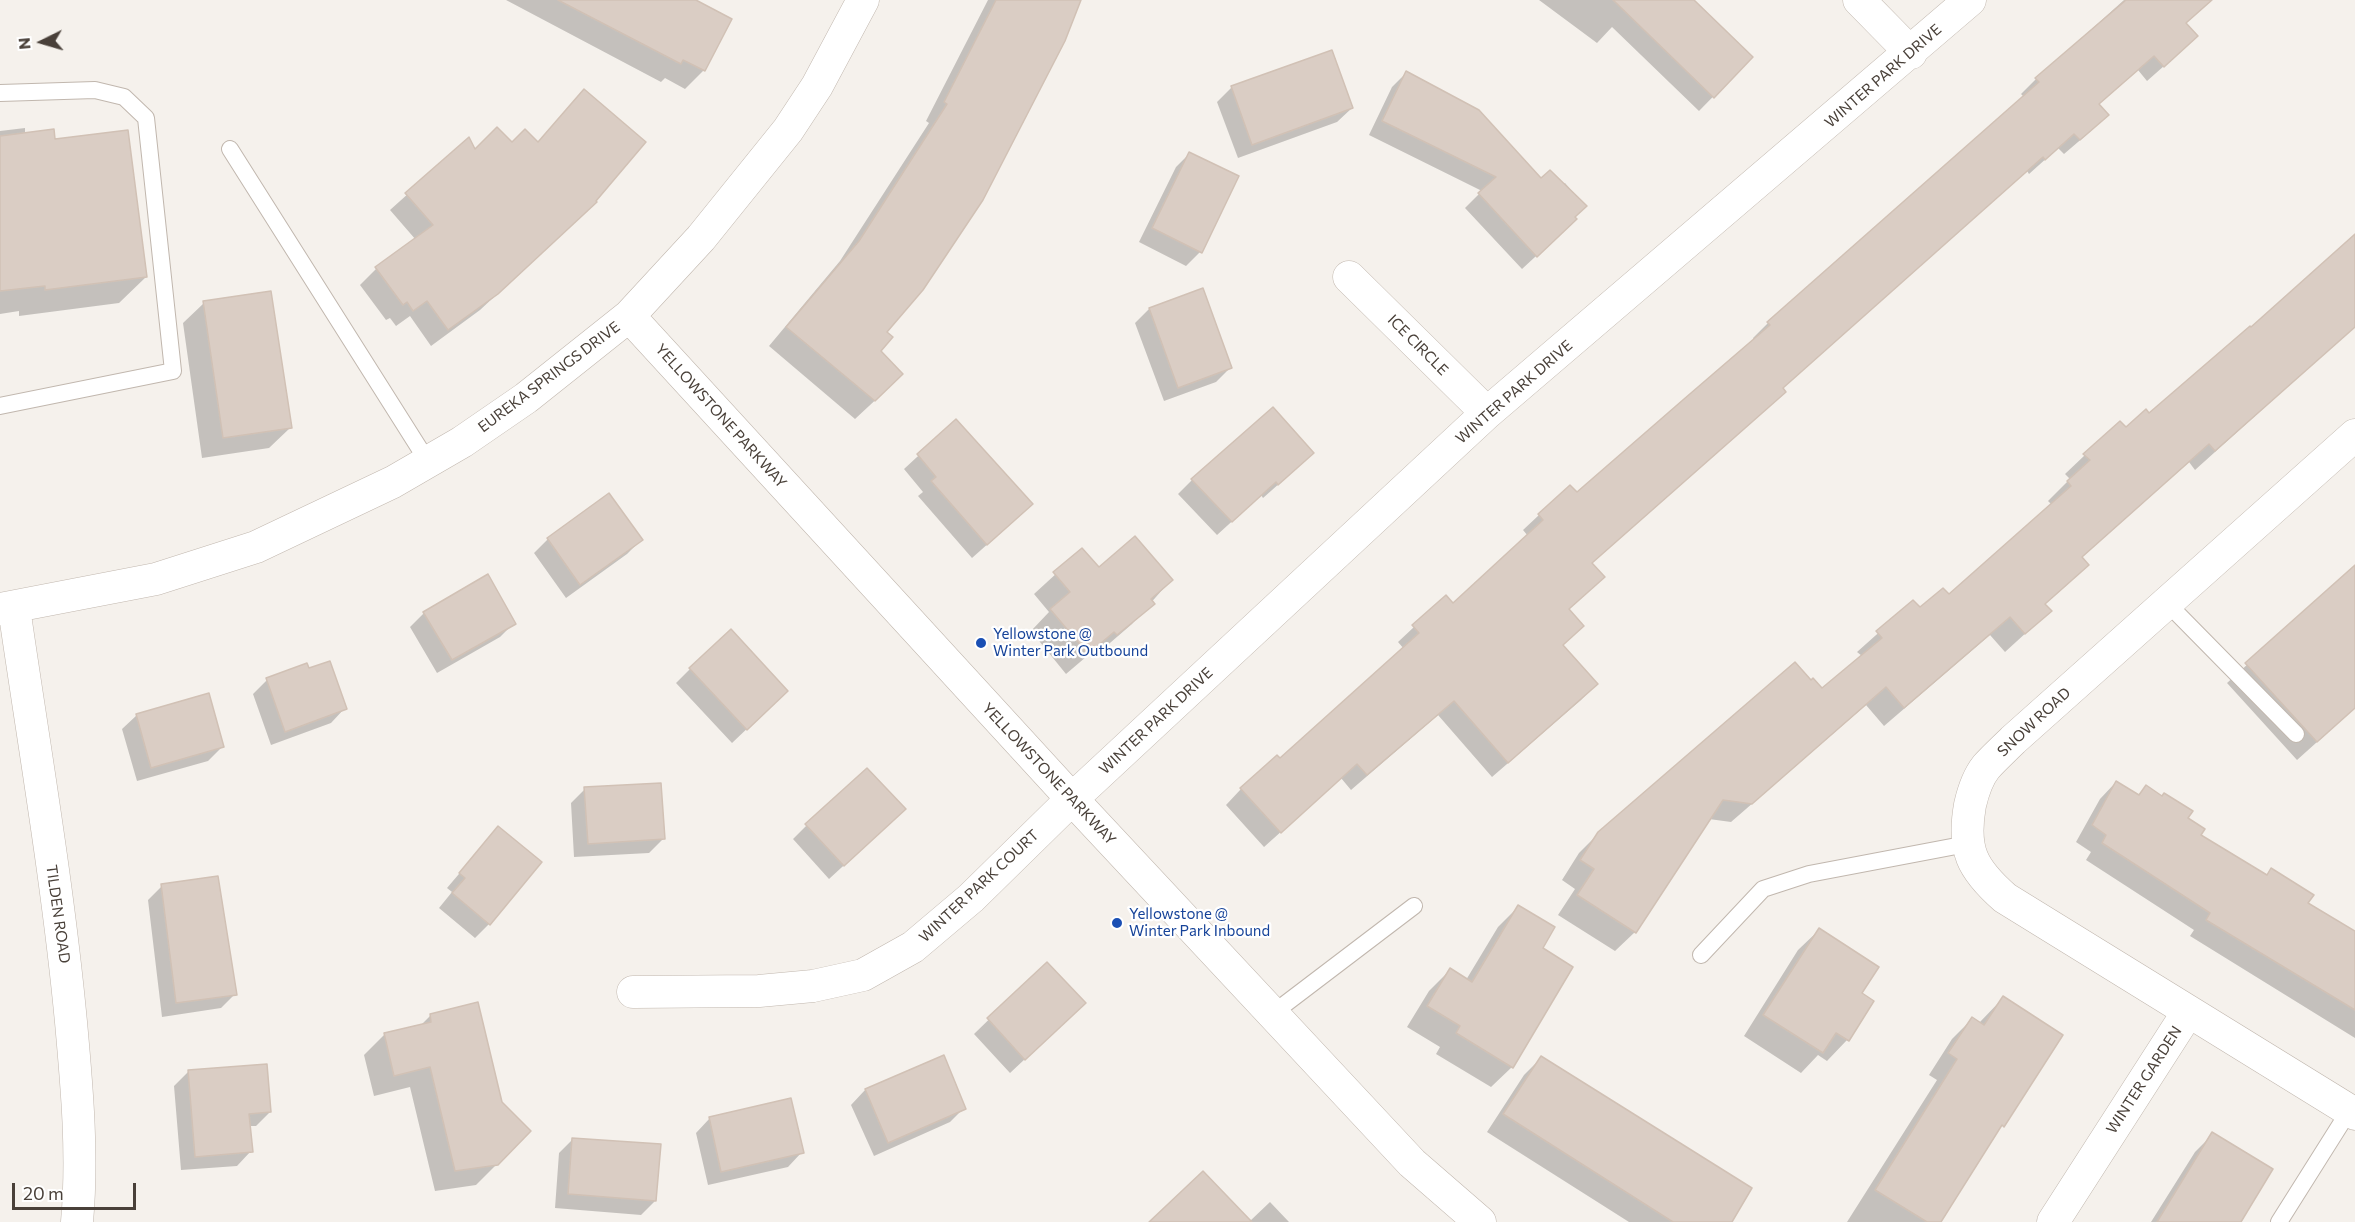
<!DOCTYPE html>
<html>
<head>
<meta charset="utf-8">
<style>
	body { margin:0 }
	#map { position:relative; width:2355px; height:1222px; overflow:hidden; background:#f5f1ec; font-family:Commissioner,sans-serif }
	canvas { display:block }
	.north { position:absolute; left:12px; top:12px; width:60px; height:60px; -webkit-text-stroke:4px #fff; paint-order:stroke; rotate:265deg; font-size:16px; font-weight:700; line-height:24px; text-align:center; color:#494039 }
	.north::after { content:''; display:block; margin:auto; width:21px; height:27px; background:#494039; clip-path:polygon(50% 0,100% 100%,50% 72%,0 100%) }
	.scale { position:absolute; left:12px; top:1183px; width:124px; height:27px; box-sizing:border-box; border:3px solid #494039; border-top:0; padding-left:8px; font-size:18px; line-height:21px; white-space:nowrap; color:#494039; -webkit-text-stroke:4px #fff; paint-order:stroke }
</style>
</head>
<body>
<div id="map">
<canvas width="2355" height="1222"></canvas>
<div class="north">N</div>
<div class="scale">20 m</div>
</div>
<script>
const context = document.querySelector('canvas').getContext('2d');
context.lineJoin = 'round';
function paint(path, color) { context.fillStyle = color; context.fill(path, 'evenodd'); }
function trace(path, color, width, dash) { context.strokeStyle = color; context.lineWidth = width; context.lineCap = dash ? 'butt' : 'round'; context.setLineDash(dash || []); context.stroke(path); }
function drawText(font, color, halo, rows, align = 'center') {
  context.font = font + ' Commissioner,sans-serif'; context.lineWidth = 4.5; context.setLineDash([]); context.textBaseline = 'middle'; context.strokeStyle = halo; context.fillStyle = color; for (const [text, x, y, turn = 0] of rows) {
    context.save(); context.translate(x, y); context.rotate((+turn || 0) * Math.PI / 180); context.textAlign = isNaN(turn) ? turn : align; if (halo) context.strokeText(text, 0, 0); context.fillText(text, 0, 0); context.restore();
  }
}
paint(new Path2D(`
	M506 0H693L704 70 685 89 665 78 661 82Z
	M988 0H1079L885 333 879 351 883 393 855 419 769 346 840 261 929 123 926 121Z
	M1539 0H1692L1751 58 1699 111 1612 27 1597 43Z
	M2124 0H2212L2185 24 2181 51 2147 81 2138 70 2098 105 2107 115 2092 130 2064 154 2058 148 2029 174 2027 171 1781 388 1784 392 1769 407 1591 564 1603 577 1568 610 1562 645 1596 684 1581 700 1492 777 1438 715 1351 790 1341 778 1264 847 1226 805 1241 789 1280 760 1404 649 1398 642 1446 597 1453 605 1528 536 1523 530 1539 515 1570 487 1577 494 1754 340 1753 338 1768 323 2024 97 2021 94 2036 79Z
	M1331 51 1352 108 1337 122 1238 158 1217 102 1231 88Z
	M1406 73 1541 180 1562 185 1565 183 1585 206 1561 233 1522 269 1465 208 1482 191 1369 135 1392 87Z
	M584 91 579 218 480 310 431 346 410 316 396 326 390 318 386 320 360 285 376 269 416 240 390 210 468 140 475 151 512 144 537 143Z
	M25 128V134L54 141 146 277 119 303 19 316V311L0 314V131Z
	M1190 153 1200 252 1186 266 1139 242 1176 167Z
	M2355 236V326L2195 470 2189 462 2081 558 2068 584 2044 605 2050 611 2005 652 1990 635 1884 726 1866 705 1731 822 1709 819 1635 932 1615 951 1558 915 1575 889 1562 880 1579 853 1599 833 1811 682 1822 690 1862 656 1857 652 1913 602 1920 609 1948 597 2052 505 2048 501 2070 479 2065 474 2085 455 2149 415 2251 330Z
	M204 303 290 428 269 448 202 458 183 323Z
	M1149 309 1230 368 1216 382 1164 401 1135 323Z
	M956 421 1017 518 972 558 918 496 923 492 904 469Z
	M1298 467 1263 498 1261 495 1217 535 1178 494 1192 480Z
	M609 495 641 540 627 554 566 598 534 553 548 539Z
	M1082 550 1099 569 1171 580 1132 624 1096 655 1093 651 1066 674 1031 631 1049 612 1034 594Z
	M2355 567V708L2297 760 2227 683Z
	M424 613 514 623 500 637 437 673 410 627Z
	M690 669 772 705 732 743 676 683Z
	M267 680 345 708 331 723 271 745 253 694Z
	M137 715 222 747 208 761 137 781 122 729Z
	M2116 782 2137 796 2146 787 2186 818 2199 836 2265 876 2271 870 2306 904 2355 937V1038L2190 936 2194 930 2086 860 2091 852 2076 842 2100 799Z
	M585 789 663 839 649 853 574 857 571 803Z
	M890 823 829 879 793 839 807 825Z
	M498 828 489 924 475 938 439 908 452 892 447 888Z
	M162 886 235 994 221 1008 162 1017 148 900Z
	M1518 907 1541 949 1512 1067 1491 1087 1436 1054 1440 1047 1407 1027 1429 991 1450 970 1466 980 1498 927Z
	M1819 930 1860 993 1872 1001 1847 1040 1827 1061 1818 1055 1801 1073 1744 1036 1798 950Z
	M1046 964 1070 1017 1010 1073 974 1034Z
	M2003 998 2061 1036 1995 1133 1940 1222H1847L1937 1080 1929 1075 1952 1039 1972 1019 1979 1023Z
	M430 1016 497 1164 476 1185 435 1191 410 1087 374 1096 364 1055 385 1034 420 1026Z
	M943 1057 964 1108 950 1122 874 1156 851 1105 865 1090Z
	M1541 1058 1730 1222H1629L1487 1132 1524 1075Z
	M188 1072 270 1112 256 1126H249L251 1151 237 1166 181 1170 174 1086Z
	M710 1118 802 1152 788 1167 708 1185 696 1133Z
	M2213 1134 2238 1222H2151L2195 1152Z
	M573 1139 655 1201 641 1215 555 1208 559 1153Z
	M1270 1202 1289 1222H1152L1250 1221Z`), '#0003');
const building = new Path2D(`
	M558 0H696L732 19 705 71 683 60 681 64Z
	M996 0H1081L1065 41 983 200 923 290 887 332 893 337 881 351 903 374 875 401 786 327 859 241 947 104 944 102Z
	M1613 0H1694L1753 57 1714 98Z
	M2126 0H2212L2186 23 2198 36 2164 67 2154 56 2099 104 2109 115 2080 140 2074 134 2045 160 2043 157 1783 388 1786 392 1592 563 1605 577 1569 609 1584 626 1563 645 1598 684 1508 763 1454 701 1367 775 1357 764 1281 833 1240 788 1277 755 1280 758 1419 633 1412 625 1446 595 1453 603 1543 520 1538 514 1570 485 1577 492 1684 399 1770 325 1767 322 2039 82 2035 78Z
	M1332 50 1353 108 1252 145 1231 86Z
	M1406 71 1479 110 1541 178 1550 170 1587 206 1575 217 1577 219 1537 257 1478 193 1496 177 1382 121Z
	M584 89 646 142 596 201 597 202 498 294 448 330 427 301 413 311 407 302 403 305 375 267 433 225 405 193 469 137 475 149 497 127 512 142 525 129 538 142Z
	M54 129 55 139 128 130 147 277 45 290V286L0 291V136Z
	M1189 152 1239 176 1202 253 1152 228Z
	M2355 234V327L2215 451 2209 444 2082 557 2089 565 2045 604 2052 611 2025 634 2010 617 1904 708 1886 687 1752 804 1723 800 1636 933 1577 895 1594 869 1580 860 1598 832 1795 662 1811 680 1813 678 1822 688 1882 638 1876 631 1913 600 1920 607 1943 588 1949 594 2071 486 2067 481 2090 460 2083 454 2120 421 2126 427 2146 409 2149 413 2250 326 2251 327Z
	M1203 288 1232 368 1178 388 1149 308Z
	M271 291 292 428 223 438 203 301Z
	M1273 407 1314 453 1278 485 1276 482 1232 522 1191 479Z
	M956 419 1033 504 987 545 931 481 936 477 917 454Z
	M609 493 643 540 580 585 547 538Z
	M1135 536 1173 580 1151 599 1155 604 1117 635 1114 632 1088 654 1050 609 1070 592 1053 572 1082 548 1099 567Z
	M2355 565V708L2317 742 2245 663Z
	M488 574 516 624 452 660 423 612Z
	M731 629 788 691 747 730 689 668Z
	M330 661 347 709 285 732 266 678 307 663 309 668Z
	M209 693 224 747 151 768 136 714Z
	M867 768 906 809 844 866 805 824Z
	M2116 781 2139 795 2146 785 2162 796 2164 793 2193 811 2188 818 2205 829 2201 835 2267 875 2271 868 2314 895 2308 903 2355 931V1010L2206 920 2210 913 2102 843 2106 835 2092 825Z
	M661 783 665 839 588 844 584 787Z
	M498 826 542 862 490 925 452 893 465 878 459 873Z
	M218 876 237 995 176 1003 161 884Z
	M1518 905 1555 927 1543 948 1573 967 1513 1068 1456 1033 1460 1026 1427 1006 1450 968 1472 982Z
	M1819 928 1879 967 1862 993 1874 1001 1849 1041 1836 1033 1823 1053 1763 1015Z
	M1047 962 1086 1003 1025 1060 987 1018Z
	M2003 996 2063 1035 2004 1127 2002 1125 1941 1222H1927L1875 1190 1957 1059 1948 1053 1972 1017 1984 1025Z
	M478 1002 502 1102 531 1131 498 1165 455 1171 430 1067 394 1076 384 1033 431 1022 430 1014Z
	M944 1055 966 1109 888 1143 865 1089Z
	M1541 1056 1752 1188 1732 1222H1673L1503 1114Z
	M267 1064 271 1112 249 1114 253 1152 195 1157 188 1070Z
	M791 1098 804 1153 721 1172 709 1117Z
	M2212 1132 2273 1169 2241 1222H2157Z
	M572 1138 661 1144 656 1201 568 1194Z
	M1203 1171 1252 1222H1149Z`);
paint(building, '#dacdc4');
trace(building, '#d1c1b5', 1.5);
const lane = new Path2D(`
	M0 93 95 90 124 97 146 118 173 371 0 406
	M230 149 428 462
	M2167 603 2296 734
	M1701 955 1763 889 1809 874 1967 844
	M1272 1014 1414 906
	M2279 1222 2349 1111`);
const street = new Path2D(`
	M1859 0 1911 53
	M1349 277 1487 413
	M629 316 1072 799 1412 1163 1480 1222
	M2355 435 2013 740C2004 749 1994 758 1986 767 1978 777 1973 792 1970 805 1962 850 1972 869 2005 898L2355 1114
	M14 608C34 746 58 884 71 1022 77 1088 83 1156 77 1222
	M0 609 156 579 256 547 393 482 462 442 526 398 629 316 701 238 788 130 817 86 863 0
	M633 992 759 991 813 986 863 975 913 947 971 898 1072 799 1487 413 1970 0
	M2053 1222 2188 1012`);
trace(lane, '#c1b7ae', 18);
trace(street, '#c1b7ae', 33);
trace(lane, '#fff', 16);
trace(street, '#fff', 32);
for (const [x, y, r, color] of [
	[981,643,6,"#1a4fb4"],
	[1117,923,6,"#1a4fb4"]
]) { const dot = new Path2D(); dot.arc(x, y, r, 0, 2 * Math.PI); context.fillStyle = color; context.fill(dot); trace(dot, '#fff', 2); }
drawText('15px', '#494039', '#fff', [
	["WINTER PARK DRIVE",1883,76,-41],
	["ICE CIRCLE",1418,345,45],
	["EUREKA SPRINGS DRIVE",549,377,-37],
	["WINTER PARK DRIVE",1514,392,-41],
	["YELLOWSTONE PARKWAY",721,416,48],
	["WINTER PARK DRIVE",1156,721,-43],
	["SNOW ROAD",2034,722,-43],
	["YELLOWSTONE PARKWAY",1049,774,47],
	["WINTER PARK COURT",979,886,-43],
	["TILDEN ROAD",58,914,82],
	["WINTER GARDEN",2144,1080,-57]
]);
drawText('15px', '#164399', '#fff', [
	["Yellowstone @",993,634],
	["Winter Park Outbound",993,651],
	["Yellowstone @",1129,914],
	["Winter Park Inbound",1129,931]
], 'left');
</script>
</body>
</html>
